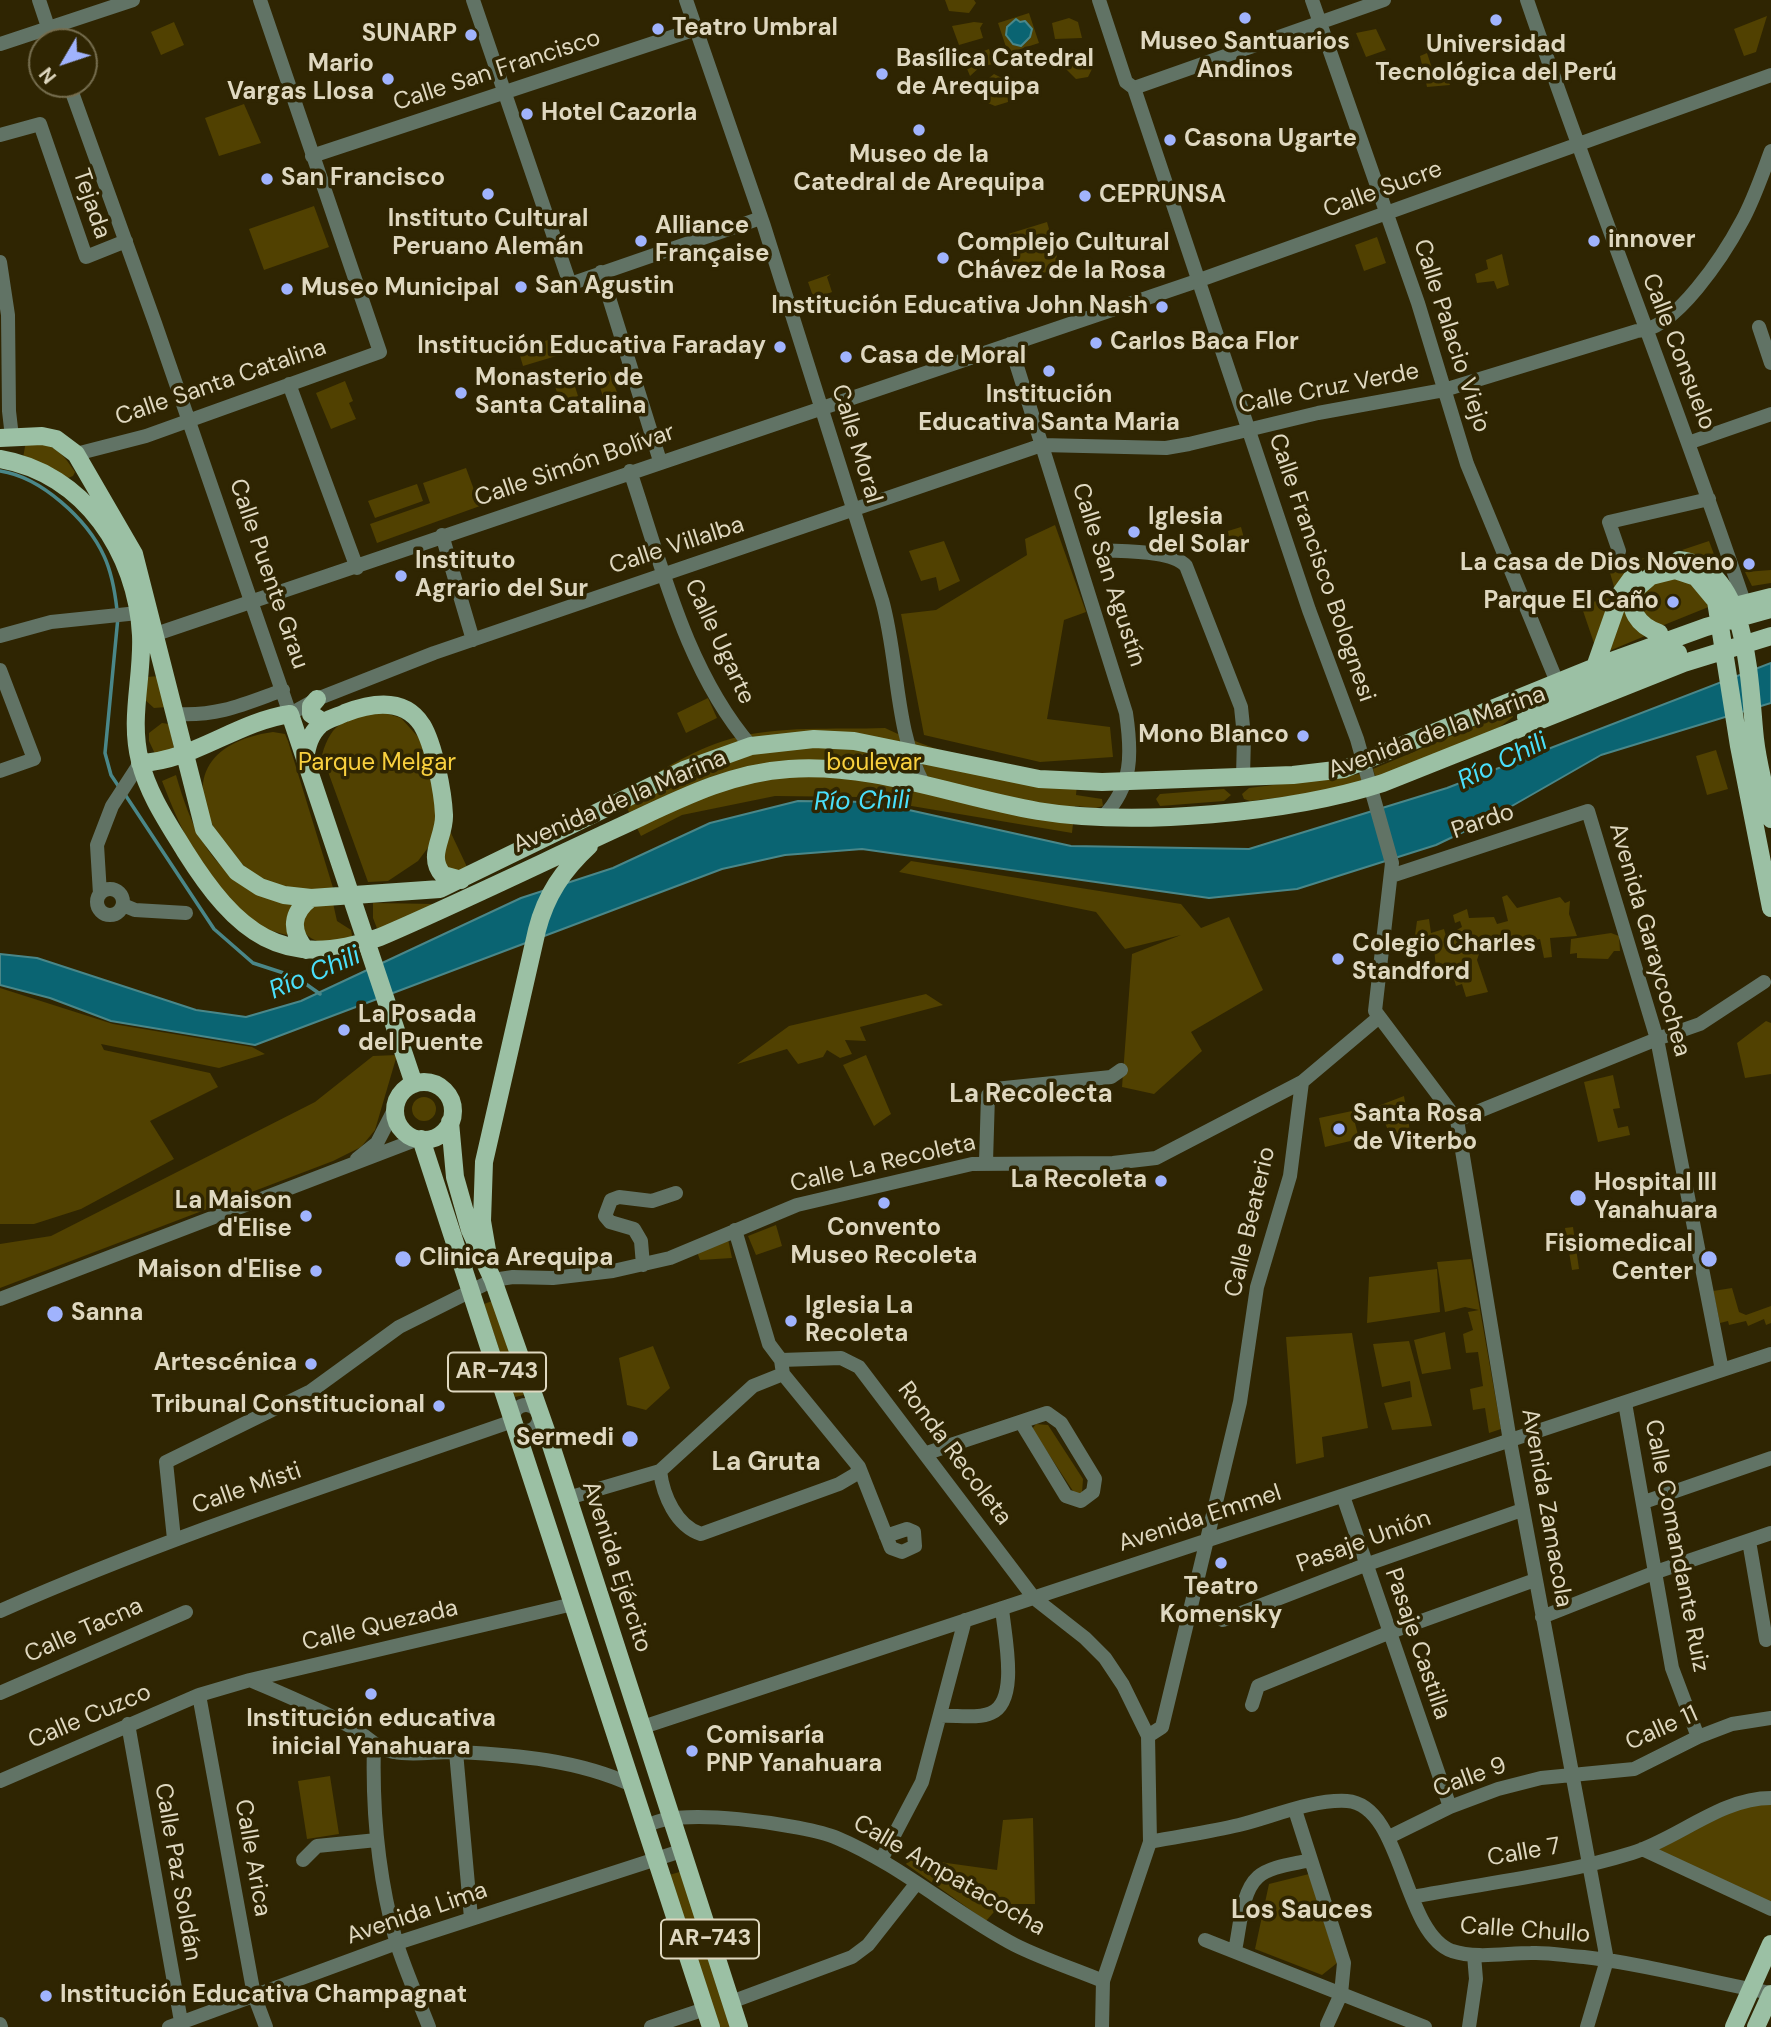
<!DOCTYPE html>
<meta charset="utf-8">
<style>
body{margin:0}
#map{position:relative;width:1771px;height:2027px;overflow:hidden;background:#2f2502;font-family:"DM Sans",sans-serif}
canvas{display:block}
.north{position:absolute;left:28px;top:28px;width:70px;height:70px;box-sizing:border-box;background:#2f2502;border:2px solid #756d4e;border-radius:50%;rotate:231deg;font-size:19px;font-weight:700;line-height:28px;text-align:center;color:#dfd8c0}
.north::after{content:'';display:block;margin:auto;width:24px;height:32px;background:#a0b3fd;clip-path:polygon(50% 0,100% 100%,50% 72%,0 100%)}
</style>
<div id="map">
<canvas width="1771" height="2027"></canvas>
<div class="north">N</div>
</div>
<script>
const ctx = document.querySelector('canvas').getContext('2d');
ctx.lineJoin = 'round';
function fill(path, color) {
  ctx.fillStyle = color;
  ctx.fill(path, 'evenodd');
}
function strokePath(path, color, width, dash) {
  ctx.strokeStyle = color;
  ctx.lineWidth = width;
  ctx.lineCap = dash ? 'butt' : 'round';
  ctx.setLineDash(dash || []);
  ctx.stroke(path);
}
function drawText(font, color, halo, rows, align = 'center') {
  ctx.font = font + ' "DM Sans",sans-serif';
  ctx.lineWidth = 7;
  ctx.setLineDash([]);
  ctx.textBaseline = 'middle';
  ctx.strokeStyle = halo;
  ctx.fillStyle = color;
  for (const [text, x, y, turn = 0] of rows) {
    ctx.save();
    ctx.translate(x, y);
    ctx.rotate((+turn || 0) * Math.PI / 180);
    ctx.textAlign = isNaN(turn) ? turn : align;
    if (halo) ctx.strokeText(text, 0, 0);
    ctx.fillText(text, 0, 0);
    ctx.restore();
  }
}
fill(new Path2D(`
 M945,0H974L976,3L969,13L949,11Z
 M1029,13L1039,43L1008,53L998,23Z
 M1767,16L1756,52L1744,56L1734,29Z
 M1069,18L1078,22L1082,38L1055,39L1052,23Z
 M174,22L184,45L161,55L151,32Z
 M974,22L983,23L980,28L983,38L959,45L952,26Z
 M1376,29L1386,50L1366,57L1356,33Z
 M989,49L993,64L980,67L970,76L963,59Z
 M1087,51L1093,67L1088,77L1076,79L1062,65L1066,54Z
 M1427,53L1432,68L1443,66L1450,85L1427,87L1420,56Z
 M994,74L1006,80L1008,102L995,106L983,101L978,87Z
 M244,104L261,143L219,156L205,118Z
 M314,206L329,247L264,270L249,229Z
 M1047,222L1060,268L1019,280L1005,235Z
 M1377,237L1386,263L1364,271L1355,245Z
 M1502,254L1509,285L1497,289L1494,281L1477,283L1475,274L1488,269L1486,260Z
 M831,274L827,277L832,292L814,299L808,282Z
 M558,337L563,354L523,366L518,349Z
 M609,371L621,403L607,408L596,376Z
 M572,377L578,396L560,402L554,383Z
 M345,381L353,401L349,403L356,419L331,429L316,393Z
 M26,441C54,445 59,448 75,472L73,476L68,478L23,458Z
 M466,468L480,506L377,543L370,524L430,503L423,483Z
 M417,484L423,501L375,518L368,501Z
 M1055,525L1086,612L1064,620L1047,719L1110,727L1113,757L1040,762L924,735L901,614L936,610L1027,555L1025,539Z
 M1241,527L1244,538L1251,544L1212,550L1210,544L1229,538L1228,531Z
 M944,541L960,581L939,591L936,577L921,581L909,551Z
 M1709,541L1718,565L1682,550Z
 M1645,558L1632,566L1615,590L1608,566Z
 M1771,570V583L1752,586L1745,572Z
 M1685,578L1711,606L1659,627L1650,626L1637,599L1655,579Z
 M1612,597L1596,649L1581,605Z
 M1623,600L1645,636L1609,651Z
 M159,676L167,707L154,708L144,699L147,677Z
 M708,698L717,718L686,733L677,713Z
 M379,711L401,718L420,739L438,808L433,841L418,861L388,881L368,882L322,755C332,720 346,720 379,711Z
 M1511,711L1513,717L1481,741L1376,779L1373,769Z
 M162,723L169,724L175,754L156,756L149,741V733Z
 M885,728C945,756 1012,774 1078,774L1076,795L1102,799L1103,806L1096,808L1075,806L1072,833L858,797L775,796L682,815L641,836L620,794C655,775 691,750 730,739C778,725 835,730 885,728Z
 M273,732L285,734L288,741L334,891C308,891 284,891 260,878C245,869 232,854 222,840C182,783 207,741 273,732Z
 M1716,750L1728,789L1707,795L1696,756Z
 M1360,774L1363,783L1316,793L1250,801L1244,799L1242,794L1249,788Z
 M176,775C196,845 220,884 293,905L287,935C277,932 265,930 256,925C211,898 180,828 162,781Z
 M1224,789L1231,795L1224,801L1160,806L1156,799L1160,794Z
 M450,831L468,869L449,874L442,854Z
 M911,861L1181,904L1201,928L1229,917L1263,990L1191,1032L1202,1051L1154,1094L1122,1087L1132,954L1181,935L1125,949L1096,912L899,872Z
 M1507,895L1517,908L1560,897L1565,903L1570,901L1569,914L1577,936L1550,938L1552,957L1544,958L1540,939L1480,951L1477,960L1488,992L1466,997L1462,984L1456,986L1450,965L1436,969L1434,947L1418,950L1416,956H1413L1412,945H1408L1409,935H1415L1417,921L1429,919L1431,933L1444,929L1446,936L1462,927L1460,921L1455,923L1453,915L1467,909L1469,918L1494,917L1497,924L1508,921L1502,897Z
 M311,903H333L337,921L351,930L353,941C331,946 315,946 300,928Z
 M373,903L436,904L378,931L373,918Z
 M1611,933L1619,936L1620,951H1614L1608,959L1577,958V953L1570,954L1571,939Z
 M0,988L113,1024L252,1047L265,1054L219,1068L101,1044L104,1050L210,1073L218,1087L150,1121L174,1159L81,1209L34,1224H0Z
 M926,994L943,1005L860,1027L866,1041L845,1040L852,1054L840,1058L827,1050L823,1057L798,1064L787,1049L737,1064L789,1026Z
 M1766,1021L1771,1023V1074L1745,1078L1737,1043Z
 M397,1055L375,1130L361,1147L333,1161L0,1288V1244L51,1236L315,1102L373,1056Z
 M866,1055L891,1114L874,1126L843,1065Z
 M1613,1075L1620,1108L1613,1109L1618,1128L1628,1126L1630,1135L1598,1142L1584,1082Z
 M1404,1096L1410,1131L1390,1135L1378,1106Z
 M412 1109a12 12 0 1 1 24 0a12 12 0 1 1-24 0Z
 M1352,1111L1359,1139L1325,1147L1319,1118Z
 M776,1225L782,1246L756,1255L748,1236Z
 M1573,1227L1579,1269L1572,1270L1565,1228Z
 M728,1239L732,1258L700,1260L697,1252Z
 M1471,1259L1501,1429L1489,1433L1485,1408L1473,1410L1470,1389L1483,1386L1478,1352L1466,1353L1463,1334L1473,1330L1468,1312L1479,1310L1465,1307L1445,1312L1437,1262Z
 M1437,1269L1440,1312L1367,1323L1369,1277Z
 M1732,1288L1739,1312L1746,1315L1771,1306V1323L1766,1325L1764,1319L1748,1326L1746,1321L1729,1325L1728,1321L1720,1323L1713,1291Z
 M492,1301L524,1395L515,1397L484,1304Z
 M1445,1332L1451,1369L1422,1374L1414,1340Z
 M1352,1333L1368,1428L1322,1437L1324,1457L1296,1464L1286,1337Z
 M1409,1341L1432,1426L1392,1430L1384,1403L1412,1397L1410,1381L1382,1387L1373,1344Z
 M653,1346L670,1388L646,1410L627,1405L619,1358Z
 M1036,1424L1048,1425L1083,1479L1082,1493L1075,1494L1032,1429Z
 M330,1776L339,1834L307,1839L298,1781Z
 M1746,1805H1771V1903L1653,1849Z
 M1033,1818L1035,1904H1001L986,1921L906,1864L911,1858L997,1870L1003,1820Z
 M683,1871L734,2027H718L669,1875Z
 M1309,1874L1337,1963L1322,1975L1255,1949L1269,1884Z`), '#514101');
const water = new Path2D(`
 M1016,19L1020,22L1025,21L1032,29L1030,37L1021,46L1013,44L1006,35L1007,27Z
 M1771,663V703L1601,755L1484,822L1436,845L1297,889L1209,898L862,849L785,855L722,869L255,1045L111,1021L50,998L0,985V954L37,958L196,1010L246,1017L301,1001L521,898L613,868L710,823L798,801L873,802L1071,846L1249,849L1447,788Z`);
fill(water, '#0a6472');
strokePath(water, '#4a8789', 2);
strokePath(new Path2D(`
 M0,471C41,477 87,519 104,556C112,573 115,592 117,610
 M118,617L105,753L111,775L119,787
 M124,793L214,929L253,963L296,977L320,994`), '#4a8789', 3.5);
strokePath(new Path2D(`
 M39,0L53,42
 M473,0L570,284L761,218
 M686,0L764,226L882,600C899,660 894,729 924,785
 M1099,0L1126,82L1134,88
 M1312,0L1418,303L1467,464L1557,682
 M1527,0C1596,202 1676,400 1744,602
 M0,44L133,0
 M69,84L155,323L290,714L317,699L434,653L1042,445L1166,448L1189,444L1318,413L1444,390L1637,331C1675,331 1725,253 1742,221C1754,199 1762,175 1771,151
 M1134,88L1309,610L1357,739L1392,863L1375,1011L1457,1120L1510,1441L1607,1960L1587,2027
 M1134,88L1384,0
 M0,135L40,124L86,257L126,241
 M312,156L696,29
 M0,262L8,315L9,411L12,437
 M601,272L660,461
 M1759,327L1771,363
 M1010,344L1126,713C1132,754 1133,785 1103,817
 M289,384L357,568
 M1688,443L1771,414
 M76,454L146,436L380,352L260,0
 M630,471C661,563 686,671 751,746
 M442,535L473,640
 M1097,550C1119,552 1171,549 1186,566L1241,707L1244,736L1243,777
 M1619,551L1609,522L1709,499
 M156,634L1197,281L1771,75
 M0,636L51,622L138,613
 M0,670L34,759L0,771
 M177,714C220,716 244,704 283,690
 M1391,876L1588,811L1657,1039L1722,1370
 M97 902a13 13 0 1 1 26 0a13 13 0 1 1-26 0Z
 M100,894L97,845L112,806L140,763
 M123,905L135,910L186,913
 M1457,1120L1657,1039L1700,1024L1764,982
 M357,1159L377,1143L395,1108
 M986,1162L988,1095L995,1089L1111,1077L1121,1070
 M735,1230L769,1344L781,1360L783,1374L859,1467L891,1548L902,1552L915,1546L914,1532L907,1529L886,1536
 M643,1265L641,1241L634,1229L610,1222L605,1216L611,1200L619,1197L652,1201L676,1193
 M0,1299L418,1139
 M781,1360L841,1358L859,1367L1034,1598L1085,1638L1105,1658L1123,1685L1148,1736L1150,1842L1103,1981L1102,2027
 M1625,1403L1672,1668L1698,1737
 M513 1418a13 13 0 1 1 26 0a13 13 0 1 1-26 0Z
 M927,1453L1047,1413L1061,1423L1095,1479L1093,1492L1081,1501L1066,1496L1021,1422
 M660,1471C663,1495 676,1526 701,1534L839,1484L856,1474L859,1467
 M1343,1496L1450,1807
 M568,1498L660,1471L753,1386L783,1374
 M1644,1502L1771,1458
 M174,1539L166,1462L311,1391L399,1327L493,1280L513,1277L553,1278L613,1271L670,1258L797,1205L972,1164L1113,1163L1156,1158L1302,1082L1378,1018
 M1749,1541L1766,1640
 M0,1611C167,1537 341,1481 513,1421
 M1542,1617L1656,1572L1771,1533
 M1223,1620L1365,1565L1522,1510
 M250,1680C285,1695 320,1709 353,1728C367,1736 377,1749 394,1752C414,1756 437,1751 458,1752C517,1755 578,1760 632,1785
 M0,1693L186,1612
 M199,1695L254,1995L266,2027
 M1252,1705L1258,1686L1388,1633L1535,1580
 M941,1716C955,1715 979,1719 991,1713C1020,1701 1004,1634 1002,1608
 M128,1724L182,2027
 M643,1727L1771,1354
 M1148,1736L1162,1727L1240,1402L1257,1287L1290,1176L1302,1082
 M374,1744C372,1810 378,1876 396,1941C405,1970 418,1999 429,2027
 M456,1752L471,1918
 M0,1781L199,1695L250,1680L573,1604
 M1295,1810L1344,1963L1341,1994L1327,2025
 M646,1828C668,1804 808,1825 837,1838C901,1865 954,1913 1015,1945C1043,1959 1074,1969 1103,1981
 M1389,1837L1450,1807L1498,1789L1541,1778L1634,1769L1698,1737L1732,1724L1771,1718
 M1150,1842C1180,1836 1210,1832 1239,1825C1272,1817 1312,1799 1347,1801C1403,1805 1402,1933 1452,1951C1477,1959 1506,1953 1531,1953C1549,1952 1567,1956 1584,1957C1647,1964 1709,1982 1771,1993
 M1642,1849L1771,1909
 M303,1860L317,1846L377,1840
 M881,1860L922,1782L965,1620
 M1412,1897C1485,1883 1561,1875 1632,1853C1679,1838 1721,1798 1771,1798
 M1205,1940L1425,2027
 M1235,1950C1240,1929 1241,1892 1258,1877C1270,1866 1295,1864 1310,1860
 M731,2002L852,1957L868,1945L916,1884
 M0,2024L1,2027
 M169,2027L397,1943L681,1851
 M651,2027L705,2009
 M1469,2027L1476,1979L1474,1955`), '#617365', 14);
strokePath(new Path2D(`
 M0,438L42,436L56,439L76,454L134,554L204,829L237,872L260,887L284,895L311,898L440,889L684,770L751,746L814,739L854,741L1039,779L1102,782L1293,775L1344,769L1595,667L1706,627L1771,609
 M0,459C84,473 137,553 141,635C143,678 129,718 140,761C148,794 168,823 185,851C236,932 282,972 380,937C459,903 537,865 615,829C672,803 726,773 789,769C874,763 956,797 1038,811C1135,827 1290,813 1383,783L1684,663L1771,636
 M1679,560C1750,567 1749,686 1755,739C1758,766 1766,793 1771,819
 M1723,609L1771,597
 M1659,633C1639,626 1625,609 1637,588L1651,576L1675,570L1696,577L1716,601L1739,746L1771,908
 M1595,667L1621,593L1634,575
 M317,699L311,706V714L323,722
 M1526,717L1568,694L1678,653
 M305,759C307,746 310,734 320,725C326,719 337,717 345,713C371,703 404,697 422,725C434,745 443,792 444,815C445,837 426,856 443,875L461,880
 M140,763C193,761 236,722 290,714L414,1084
 M306,950C290,931 291,913 311,898
 M395 1111a29 29 0 1 1 58 0a29 29 0 1 1-58 0Z
 M450,1122L455,1177L470,1230L493,1280L549,1439L739,2027
 M421,1139L711,2027
 M488,1256L482,1221L484,1162L537,930C546,895 563,870 589,846
 M1734,2027L1771,1944
 M1756,2027L1771,1994`), '#9bc0a4', 18);
for (const [x, y, r, color] of [
 [1245,18,7,"#a0b3fd"],
 [1496,20,7,"#a0b3fd"],
 [658,29,7,"#a0b3fd"],
 [471,35,7,"#a0b3fd"],
 [882,74,7,"#a0b3fd"],
 [388,79,7,"#a0b3fd"],
 [527,114,7,"#a0b3fd"],
 [919,130,7,"#a0b3fd"],
 [1170,140,7,"#a0b3fd"],
 [267,179,7,"#a0b3fd"],
 [488,194,7,"#a0b3fd"],
 [1085,196,7,"#a0b3fd"],
 [641,241,7,"#a0b3fd"],
 [1594,241,7,"#a0b3fd"],
 [943,258,7,"#a0b3fd"],
 [521,287,7,"#a0b3fd"],
 [287,289,7,"#a0b3fd"],
 [1162,307,7,"#a0b3fd"],
 [1096,343,7,"#a0b3fd"],
 [780,347,7,"#a0b3fd"],
 [846,357,7,"#a0b3fd"],
 [1049,371,7,"#a0b3fd"],
 [461,393,7,"#a0b3fd"],
 [1134,532,7,"#a0b3fd"],
 [1749,564,7,"#a0b3fd"],
 [401,576,7,"#a0b3fd"],
 [1673,602,7,"#a0b3fd"],
 [1303,736,7,"#a0b3fd"],
 [1338,959,7,"#a0b3fd"],
 [344,1030,7,"#a0b3fd"],
 [1339,1129,7,"#a0b3fd"],
 [1161,1181,7,"#a0b3fd"],
 [1578,1198,9,"#a0b3fd"],
 [884,1203,7,"#a0b3fd"],
 [306,1216,7,"#a0b3fd"],
 [403,1259,9,"#a0b3fd"],
 [1709,1259,9,"#a0b3fd"],
 [316,1271,7,"#a0b3fd"],
 [55,1314,9,"#a0b3fd"],
 [791,1321,7,"#a0b3fd"],
 [311,1364,7,"#a0b3fd"],
 [439,1406,7,"#a0b3fd"],
 [630,1439,9,"#a0b3fd"],
 [1221,1563,7,"#a0b3fd"],
 [371,1694,7,"#a0b3fd"],
 [692,1751,7,"#a0b3fd"],
 [46,1996,7,"#a0b3fd"]
]) {
  const dot = new Path2D();
  dot.arc(x, y, r, 0, 2 * Math.PI);
  ctx.fillStyle = color;
  ctx.fill(dot);
  strokePath(dot, '#2f2502', 2.5);
}
for (const [x, y, w] of [
 [497,1372,98],
 [710,1939,98]
]) {
  const box = new Path2D();
  box.roundRect(x - w / 2, y - 19.5, w, 39, 5);
  ctx.fillStyle = '#2f2502';
  ctx.fill(box);
  strokePath(box, '#dfd8c0', 2);
}
drawText('bold 23px', '#dfd8c0', null, [
 ["AR-743",497,1372],
 ["AR-743",710,1939]
]);
drawText('bold 24px', '#dfd8c0', '#2f2502', [
 ["Teatro Umbral",672,29],
 ["SUNARP",457,35,"right"],
 ["Museo Santuarios",1245,43,"center"],
 ["Andinos",1245,71,"center"],
 ["Universidad",1496,46,"center"],
 ["Tecnológica del Perú",1496,74,"center"],
 ["Basílica Catedral",896,60],
 ["de Arequipa",896,88],
 ["Mario",374,65,"right"],
 ["Vargas Llosa",374,93,"right"],
 ["Hotel Cazorla",541,114],
 ["Casona Ugarte",1184,140],
 ["Museo de la",919,156,"center"],
 ["Catedral de Arequipa",919,184,"center"],
 ["San Francisco",281,179],
 ["CEPRUNSA",1099,196],
 ["Instituto Cultural",488,220,"center"],
 ["Peruano Alemán",488,248,"center"],
 ["Alliance",655,227],
 ["Française",655,255],
 ["innover",1608,241],
 ["Complejo Cultural",957,244],
 ["Chávez de la Rosa",957,272],
 ["San Agustin",535,287],
 ["Museo Municipal",301,289],
 ["Institución Educativa John Nash",1148,307,"right"],
 ["Carlos Baca Flor",1110,343],
 ["Institución Educativa Faraday",766,347,"right"],
 ["Casa de Moral",860,357],
 ["Monasterio de",475,379],
 ["Santa Catalina",475,407],
 ["Institución",1049,396,"center"],
 ["Educativa Santa Maria",1049,424,"center"],
 ["Iglesia",1148,518],
 ["del Solar",1148,546],
 ["Instituto",415,562],
 ["Agrario del Sur",415,590],
 ["La casa de Dios Noveno",1735,564,"right"],
 ["Parque El Caño",1659,602,"right"],
 ["Mono Blanco",1289,736,"right"],
 ["Colegio Charles",1352,945],
 ["Standford",1352,973],
 ["La Posada",358,1016],
 ["del Puente",358,1044],
 ["Santa Rosa",1353,1115],
 ["de Viterbo",1353,1143],
 ["La Recoleta",1147,1181,"right"],
 ["Hospital III",1594,1184],
 ["Yanahuara",1594,1212],
 ["La Maison",292,1202,"right"],
 ["d'Elise",292,1230,"right"],
 ["Convento",884,1229,"center"],
 ["Museo Recoleta",884,1257,"center"],
 ["Fisiomedical",1693,1245,"right"],
 ["Center",1693,1273,"right"],
 ["Clinica Arequipa",419,1259],
 ["Maison d'Elise",302,1271,"right"],
 ["Iglesia La",805,1307],
 ["Recoleta",805,1335],
 ["Sanna",71,1314],
 ["Artescénica",297,1364,"right"],
 ["Tribunal Constitucional",425,1406,"right"],
 ["Sermedi",614,1439,"right"],
 ["Teatro",1221,1588,"center"],
 ["Komensky",1221,1616,"center"],
 ["Institución educativa",371,1720,"center"],
 ["inicial Yanahuara",371,1748,"center"],
 ["Comisaría",706,1737],
 ["PNP Yanahuara",706,1765],
 ["Institución Educativa Champagnat",60,1996]
], 'left');
drawText('24px', '#dfd8c0', '#2f2502', [
 ["Calle San Francisco",497,71,-18],
 ["Calle Sucre",1383,190,-20],
 ["Tejada",91,204,71],
 ["Calle Palacio Viejo",1451,336,72],
 ["Calle Consuelo",1678,352,69],
 ["Calle Santa Catalina",221,383,-19],
 ["Calle Cruz Verde",1329,389,-11],
 ["Calle Moral",856,444,73],
 ["Calle Simón Bolívar",575,466,-19],
 ["Calle Villalba",677,546,-18],
 ["Calle Francisco Bolognesi",1321,568,71],
 ["Calle Puente Grau",268,574,71],
 ["Calle San Agustín",1108,575,72],
 ["Calle Ugarte",719,642,65],
 ["Avenida de la Marina",1437,733,-20],
 ["Avenida de la Marina",620,802,-23],
 ["Pardo",1483,822,-19],
 ["Avenida Garaycochea",1649,940,74],
 ["Calle La Recoleta",883,1164,-13],
 ["Calle Beaterio",1251,1222,-77],
 ["Ronda Recoleta",954,1454,53],
 ["Calle Misti",247,1489,-19],
 ["Avenida Zamacola",1546,1508,80],
 ["Avenida Emmel",1200,1519,-18],
 ["Pasaje Unión",1364,1542,-20],
 ["Calle Comandante Ruiz",1676,1546,79],
 ["Avenida Ejército",616,1567,72],
 ["Calle Quezada",380,1626,-13],
 ["Calle Tacna",84,1631,-24],
 ["Pasaje Castilla",1417,1644,71],
 ["Calle Cuzco",90,1717,-23],
 ["Calle 11",1662,1729,-24],
 ["Calle 9",1470,1778,-20],
 ["Calle 7",1524,1853,-10],
 ["Calle Arica",252,1858,80],
 ["Calle Paz Soldán",177,1872,80],
 ["Calle Ampatacocha",949,1876,30],
 ["Avenida Lima",417,1914,-19],
 ["Calle Chullo",1525,1931,4]
]);
drawText('24px', '#f9d03e', '#2f2502', [
 ["Parque Melgar",377,764],
 ["boulevar",874,764]
]);
drawText('italic 26px', '#4adffa', '#2f2502', [
 ["Río Chili",1503,762,-26],
 ["Río Chili",862,802,-1],
 ["Río Chili",315,974,-23]
]);
drawText('bold 26px', '#dfd8c0', '#2f2502', [
 ["La Recolecta",1031,1095],
 ["La Gruta",766,1463],
 ["Los Sauces",1302,1911]
]);
</script>
